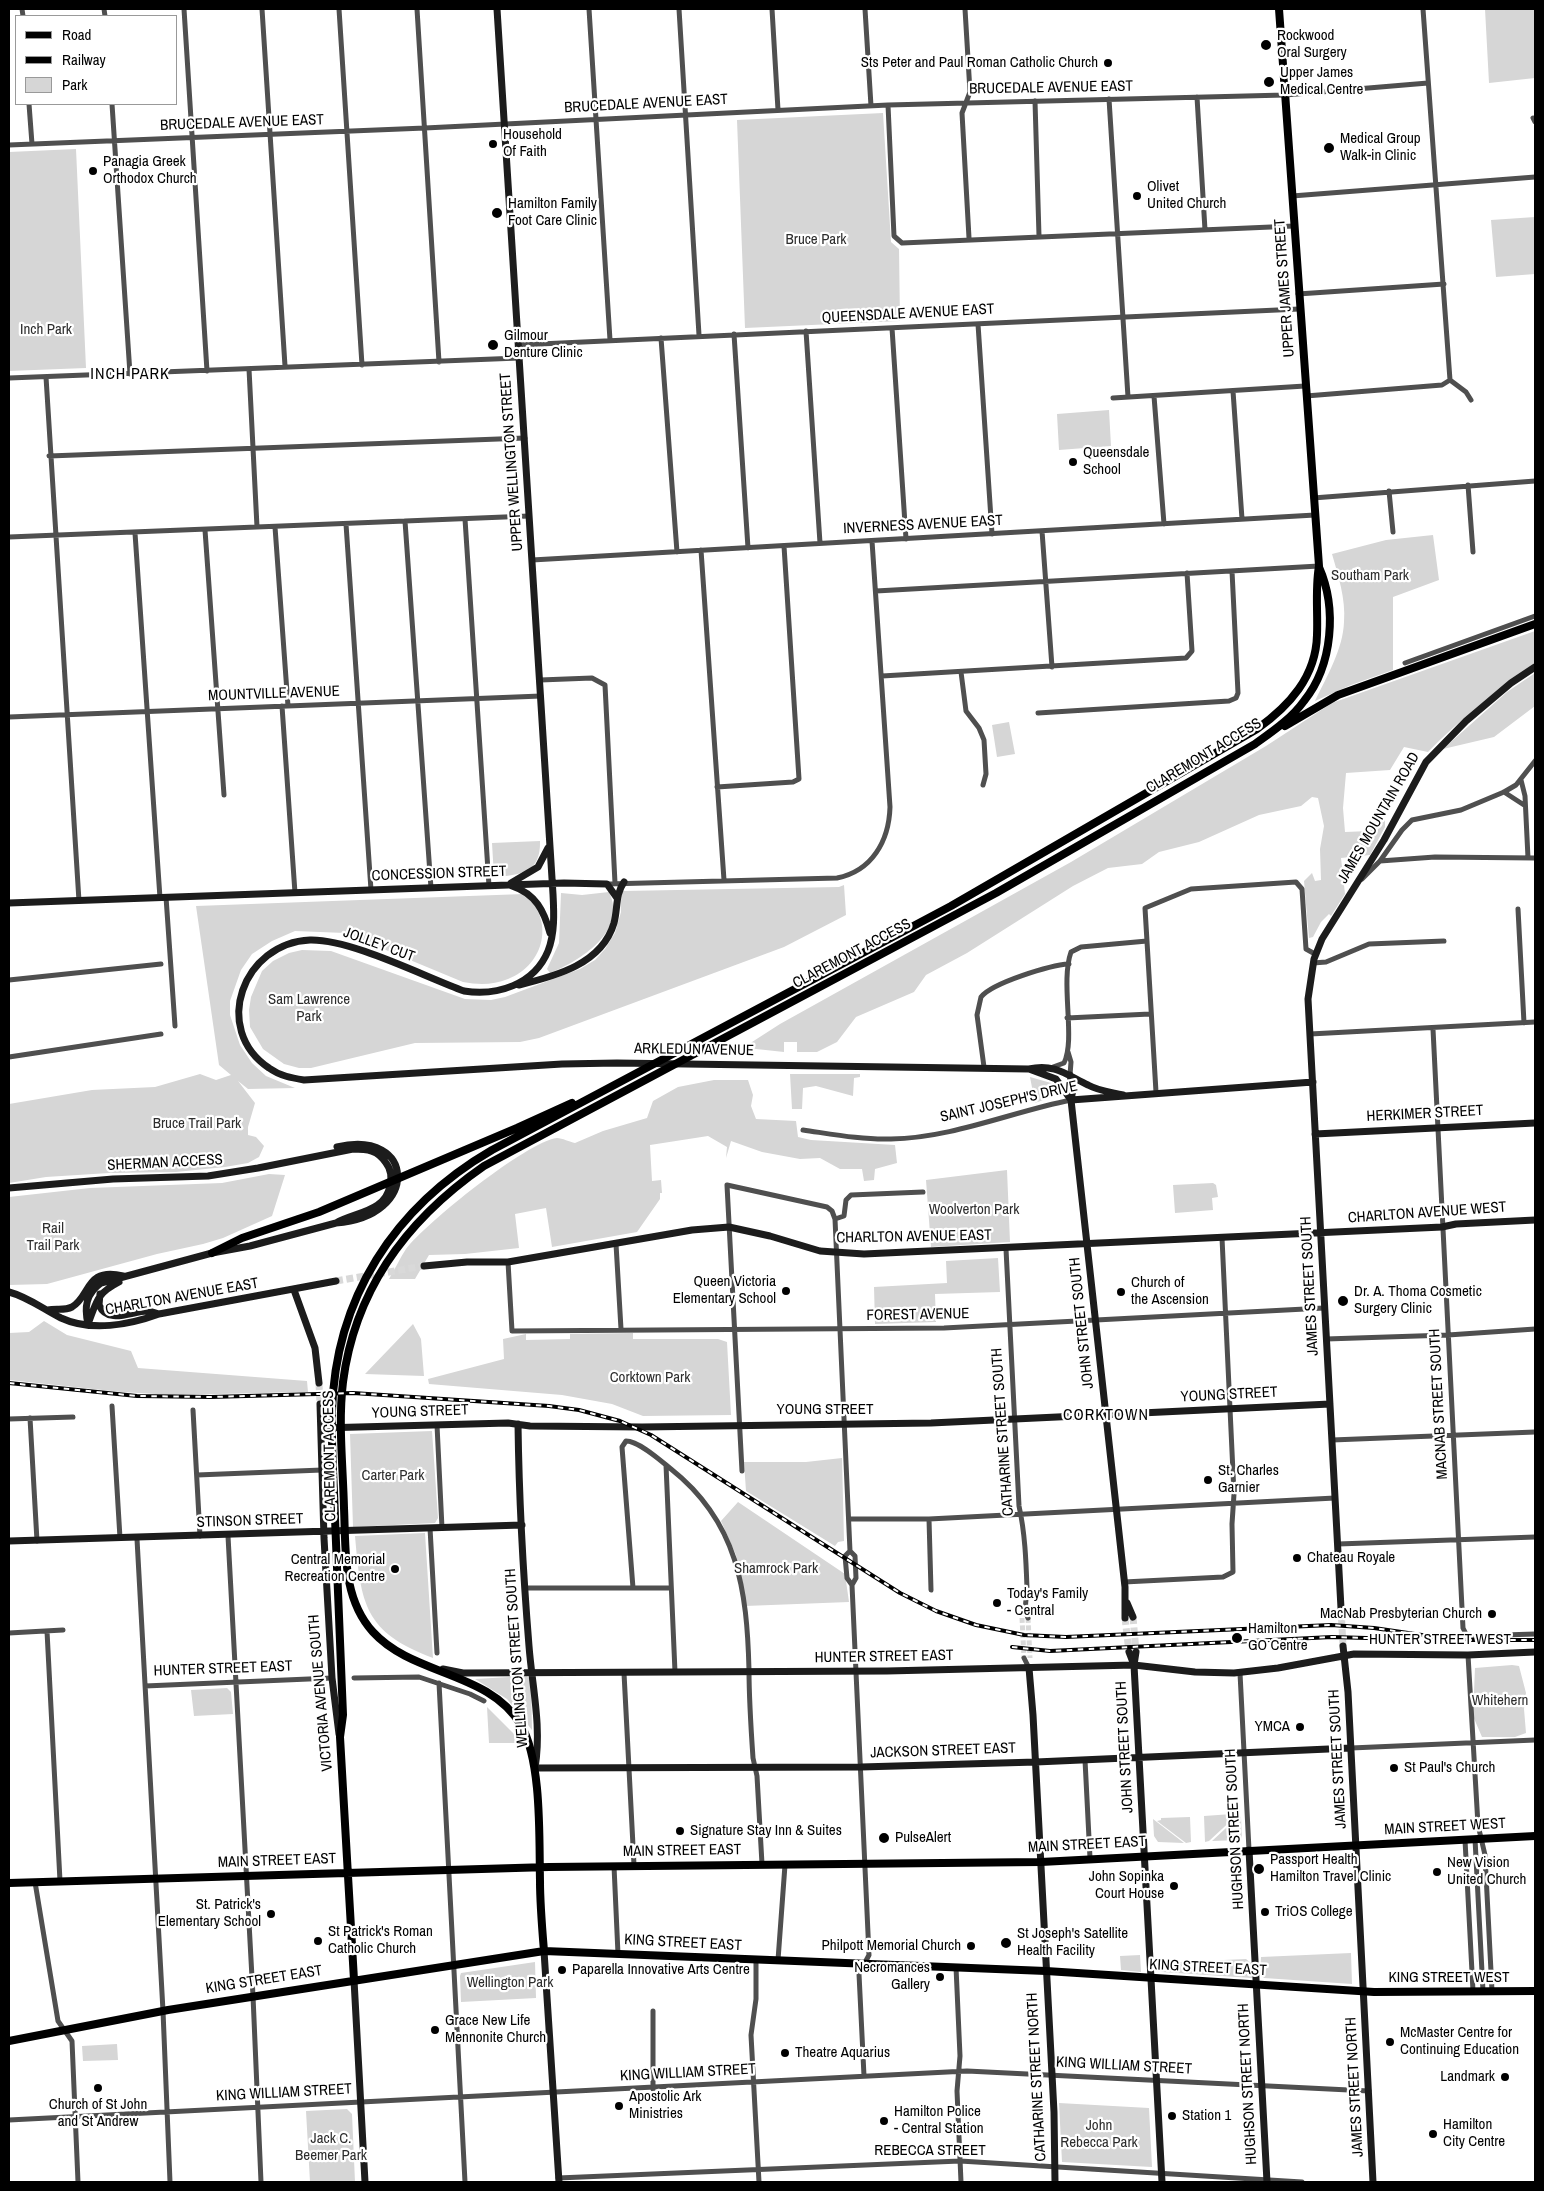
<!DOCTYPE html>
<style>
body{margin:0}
#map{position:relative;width:1544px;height:2191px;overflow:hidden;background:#fff;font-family:"Archivo Narrow",sans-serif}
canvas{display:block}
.frame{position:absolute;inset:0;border:10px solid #000;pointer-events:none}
.legend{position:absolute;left:15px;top:15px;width:162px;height:90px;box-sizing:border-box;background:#fff;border:1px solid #999;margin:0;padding:6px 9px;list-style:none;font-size:15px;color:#000}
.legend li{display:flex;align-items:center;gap:10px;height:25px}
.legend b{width:25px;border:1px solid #999}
</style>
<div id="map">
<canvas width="1544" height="2191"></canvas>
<div class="frame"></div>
<ul class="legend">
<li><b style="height:6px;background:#000"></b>Road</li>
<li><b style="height:6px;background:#000"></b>Railway</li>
<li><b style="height:14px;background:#d6d6d6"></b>Park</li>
</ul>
</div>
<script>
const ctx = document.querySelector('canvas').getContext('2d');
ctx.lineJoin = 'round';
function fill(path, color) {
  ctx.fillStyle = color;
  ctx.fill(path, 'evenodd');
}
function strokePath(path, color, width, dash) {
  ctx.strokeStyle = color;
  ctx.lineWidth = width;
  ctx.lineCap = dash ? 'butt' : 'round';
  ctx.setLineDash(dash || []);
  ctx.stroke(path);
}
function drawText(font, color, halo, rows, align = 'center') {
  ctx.font = font + ' "Archivo Narrow",sans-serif';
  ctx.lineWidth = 4.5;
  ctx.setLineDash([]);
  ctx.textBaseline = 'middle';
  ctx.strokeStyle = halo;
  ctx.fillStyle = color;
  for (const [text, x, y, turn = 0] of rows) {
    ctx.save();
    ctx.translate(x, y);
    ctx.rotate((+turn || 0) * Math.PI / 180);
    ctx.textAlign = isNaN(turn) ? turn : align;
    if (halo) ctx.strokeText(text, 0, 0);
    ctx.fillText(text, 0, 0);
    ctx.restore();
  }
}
fill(new Path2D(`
 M1485,9H1535V78L1489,83Z
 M883,113L891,242L899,249L900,321L745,328L737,120Z
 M76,149L86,368L9,371V152Z
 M1535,217V274L1496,277L1491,220Z
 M1109,410L1111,446L1059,450L1057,414Z
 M1433,535L1439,580L1393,597V670L1351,685L1315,701C1327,676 1343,649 1344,622C1346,599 1338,575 1332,554L1386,540Z
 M1535,631V663C1497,690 1460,719 1428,752L1404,747L1390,770L1346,773L1343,808L1345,832L1370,831L1377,814L1385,820V827L1370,855L1341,858L1345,894L1331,916L1329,914L1321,922L1313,937L1309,938L1304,881L1312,873L1315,881L1321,880L1320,849L1324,826L1318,798L1312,797L1301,806L1259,815L1199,842L1159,852L1142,864L1108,868L1073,886L967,953L926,975L914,992L856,1017L837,1042L817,1052H797V1042H784V1052L747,1048L752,1042L780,1024L1071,862L1266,746L1332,703Z
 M1535,673V706L1494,737L1443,749L1507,692Z
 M1009,722L1015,754L997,757L992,725Z
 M540,841C541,873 520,875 494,877L492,843Z
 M844,885L846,915L784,947L539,1038L520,1042L415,1043L311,1068H299L284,1064L263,1049L250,1027L249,1010L251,997L262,971L273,961L289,953L302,950L331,951L465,999L491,1000L505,997L580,969L595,960L605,949L615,933L621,912L620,895L623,891L839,887Z
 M609,892C628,931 580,961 550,973L547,969L559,943L561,893L582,895Z
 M524,894C555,919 545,965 508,979C493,985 479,985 463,982L345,933L295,931L272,941L252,954L241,970L230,1001V1015L240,1045L252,1063L266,1076L295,1088L248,1089L238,1081L255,1103L248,1127V1135L256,1137L264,1146L259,1157L248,1163L225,1167L176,1172L109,1173L46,1177L9,1183V1104L92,1090L155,1087L200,1074L216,1080L231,1075L219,1065L196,906Z
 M790,1074H860V1077L854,1078L853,1096L816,1086L803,1088L802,1109H792Z
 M1030,1077L1051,1083L1057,1089V1095L1035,1103Z
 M714,1080H748L753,1095L751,1106L756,1119L796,1121L798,1137L811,1140L895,1145L897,1163L875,1169L874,1180L864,1181L862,1169H840L820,1158L800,1159L762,1152L731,1141L726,1158L727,1147L708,1136L650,1145L652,1181L661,1180L662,1193H660V1199L637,1232L552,1247L546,1208L515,1214L519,1248L465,1254L429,1255L415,1279H389C395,1269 400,1258 406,1249C426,1223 526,1142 557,1138C562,1138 570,1142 575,1143L603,1131L647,1118L653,1101L678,1087Z
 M1007,1170L1010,1242L931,1247L926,1180Z
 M269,1174L285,1175L272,1216L223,1238L203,1244L157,1254L47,1284L9,1285V1197L90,1188L222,1183Z
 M1213,1183L1216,1185L1218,1197L1212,1198L1213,1210L1175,1213L1173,1185Z
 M998,1258L1000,1292L935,1294L936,1322L875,1324L874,1287L947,1283L946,1261Z
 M44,1321L67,1335L131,1351L138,1368L307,1381L308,1392L174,1395L121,1392L9,1380V1333L29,1332Z
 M413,1324L421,1339L424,1376L365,1374Z
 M633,1333V1339H718L727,1342L731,1415L643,1416L612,1404L562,1395L429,1384L428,1379L504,1359L503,1339L526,1334V1340L570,1339V1334Z
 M432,1431L438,1518L435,1523L353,1527L350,1434Z
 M842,1458L844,1541L838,1542L835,1546L746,1491L744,1462H806Z
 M738,1502L845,1574L849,1602L745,1606L736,1555L721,1521Z
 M425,1533L432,1643L433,1658C364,1632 361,1604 355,1536Z
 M1512,1665L1519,1666L1526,1693L1524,1709L1526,1733L1515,1737H1482L1473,1716L1475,1668Z
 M527,1676L531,1680L532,1730L507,1699L475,1679Z
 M227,1688L231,1692L233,1714L194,1716L191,1690Z
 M487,1707L519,1739L521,1743H489Z
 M1232,1814L1233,1817L1236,1816L1209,1841L1205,1842L1204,1816Z
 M1239,1816L1241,1817L1242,1840L1212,1841Z
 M1190,1817L1191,1842L1186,1843L1157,1821L1161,1820V1818Z
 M1153,1819L1184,1843L1158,1842L1154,1836Z
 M1351,1953L1352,1984L1264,1978L1260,1974L1261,1957Z
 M1140,1955L1141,1972L1121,1970L1120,1956Z
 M1246,1959L1251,1963L1252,1978L1162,1972L1157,1967V1963Z
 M535,1962L536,1998L461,2002L460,1976L461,1973Z
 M117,2044L118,2060L83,2061L82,2046Z
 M1059,2103L1149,2108L1152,2167L1062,2162Z
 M347,2109L352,2114L355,2182H310L306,2111Z`), '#d6d6d6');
strokePath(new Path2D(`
 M1022,1618L1024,1658
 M1028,1618L1030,1658`), '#d9d9d9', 5, [5, 2.5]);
strokePath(new Path2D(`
 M336,1281L424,1266
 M319,1383L320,1404
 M1341,1608L1343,1646
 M1133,1617L1136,1652
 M1125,1618L1129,1652`), '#d9d9d9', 7, [7, 3.5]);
strokePath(new Path2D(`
 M22,9L23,16
 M104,9L105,16
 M184,9L207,371
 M262,9L285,366
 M339,9L362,365
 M417,9L439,362
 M589,9L610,340
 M679,9L699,335
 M772,9L778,110
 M865,9L871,106
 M965,9L970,92L962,113L969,238
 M1423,9L1450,380
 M1197,97L1205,230
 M1109,99L1128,397
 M1035,101L1039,236
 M29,104L32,144
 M112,104L130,374
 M888,105L894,236L902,243L1294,226
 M1533,118L1535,122
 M9,145L425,128L888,105L1285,95L1428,83
 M1292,196L1535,177
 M1298,294L1444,284
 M978,324L992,534
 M892,328L906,539
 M806,331L820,543
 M734,334L748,548
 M661,338L677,552
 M518,345L1299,309
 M249,369L257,527
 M46,377L79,901
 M9,378L519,358
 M1450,380L1466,392L1471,400
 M1233,391L1242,519
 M1154,396L1164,524
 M1306,396L1442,385L1450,380
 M1113,398L1305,386
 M49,456L525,438
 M1468,485L1473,552
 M1389,491L1393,532
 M1313,498L1535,481
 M465,519L489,886
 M405,521L431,888
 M346,524L371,890
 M275,527L288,706
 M205,530L224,795
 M1042,531L1052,667
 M135,533L160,898
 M9,537L529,516
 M701,550L724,880
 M532,560L1315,515
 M876,591L1319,566
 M1405,663L1535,616
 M961,672L966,711L979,728L984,740L986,774L983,785
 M882,676L1186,658L1192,651L1187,573
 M540,680L592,678L605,685L615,883
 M282,706L295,893
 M1038,713L1229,701L1236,698L1238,693L1232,571
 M9,717L541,696
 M1521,780L1525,796L1528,858
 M717,787L793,782L799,779L784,546
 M1504,792L1524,805
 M1380,861L1435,857L1535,858
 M1362,879L1380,861L1402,830L1412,820L1461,810L1504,792L1516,785L1535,761
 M607,884L837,878C872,871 889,841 890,807L872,541
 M166,897L175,1026
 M1518,909L1524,1023
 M1313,963L1326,962L1369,944L1444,941
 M9,980L161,964
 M1067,1018L1150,1014
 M1433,1029L1463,1628L1466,1634L1472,1636L1535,1634
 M1310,1034L1535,1022
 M1068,1052L1071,1062L1070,1075
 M9,1057L161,1034
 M984,1067L977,1015L981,997C992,983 1050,965 1069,964
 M1053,1067L1064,1063C1076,1039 1060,983 1071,952L1081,947L1147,941
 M1156,1092L1145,908L1191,889L1296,882L1302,889L1306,949L1315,954
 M803,1130C831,1134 862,1140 891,1139C952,1138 1011,1112 1071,1100
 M835,1219L844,1216L846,1200L851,1195L923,1192
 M616,1244L621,1329
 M1006,1249L1019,1506C1025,1533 1026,1560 1027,1588C1027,1599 1023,1607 1028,1618
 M508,1262L512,1331L944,1328L1324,1308
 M1326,1339L1448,1335L1535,1329
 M112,1406L120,1538
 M193,1410L200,1536
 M30,1418L37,1541
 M9,1419L73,1417
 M437,1425L442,1528
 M1332,1440L1535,1432
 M666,1465L675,1672
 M742,1471L727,1185L827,1207L832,1211L835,1219L850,1551L855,1556L856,1578L852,1585
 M197,1475L322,1470
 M850,1519H929L1335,1498
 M929,1519L931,1590
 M430,1528L437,1653
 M228,1536L253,1996L261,2182
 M137,1539L163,2011L170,2182
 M1338,1544L1535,1537
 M850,1551L845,1556L847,1578L852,1585L869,1955L859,1974L864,2076
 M1124,1582L1223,1577L1233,1572L1232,1524L1234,1494L1222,1238
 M526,1588H671
 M633,1588L622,1447L626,1441C639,1441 661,1461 671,1469C738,1522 747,1590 749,1670C749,1700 751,1729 753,1758L757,1776L762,1864
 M47,1631L60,1881
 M9,1633L63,1630
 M1468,1655L1478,1825L1485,1855L1492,1991
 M1024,1658L1029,1668
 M624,1673L634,1865
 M1240,1673L1249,1850
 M354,1678L419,1677L470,1694L484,1701
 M439,1683L465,2182
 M145,1686L332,1678
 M1351,1748L1535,1740
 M1085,1760L1090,1858
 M1475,1839L1483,1991
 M1465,1840L1473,1991
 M614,1866L618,1954
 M35,1882L58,2021L72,2041L78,2182
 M756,1960V1999L751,2035L759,2182
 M778,1960L785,1865
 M956,1967L960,2056L957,2091L961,2182
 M653,2089V2011
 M9,2120L967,2071L1369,2091
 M558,2178L960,2161L1302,2182`), '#4f4f4f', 5);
strokePath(new Path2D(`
 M497,9L553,894C554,913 555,933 548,951C534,985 497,996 464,991C423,976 351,939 310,940C243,943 211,1029 269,1068C280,1076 292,1078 304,1080L562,1064L617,1063L1029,1069C1054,1063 1067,1075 1088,1085C1099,1091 1111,1092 1123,1095
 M511,883L538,867L548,848
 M512,886C536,894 544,911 550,933
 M9,903L564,883L607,884L617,898
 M519,985C556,976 602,964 614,923C618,908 615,895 624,882
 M1029,1069L1056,1079L1071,1100L1125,1587V1618
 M1070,1075L1073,1089L1071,1100
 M1071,1100L1313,1082
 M1315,1134L1535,1123
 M9,1188L113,1179L208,1176L258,1168L353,1149C367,1149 378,1150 386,1163C391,1169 392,1178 390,1185C386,1212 355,1212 336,1223
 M424,1266L467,1262H508L692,1230L729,1227L770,1236L820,1251L864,1254L1442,1227L1456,1224L1535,1220
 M294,1290L315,1348L319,1383
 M9,1292C28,1297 43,1309 61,1318C91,1332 129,1325 159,1314L336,1281
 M100,1294L99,1305C108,1325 132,1311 147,1311C151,1311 155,1313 159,1314
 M48,1310C56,1308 64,1311 72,1307C91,1296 85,1267 123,1276
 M88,1324C84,1307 86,1294 101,1283L212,1253L250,1246L336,1223C421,1217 415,1128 337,1147
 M88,1324C97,1301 96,1294 119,1282
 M320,1404L324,1538L332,1678L339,1734
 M518,1424C519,1498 523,1572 529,1646C532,1686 542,1727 535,1768L861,1767L1036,1762L1351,1748
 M321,1428L508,1423L530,1426L642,1427L931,1423L1330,1404
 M9,1541L522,1525
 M1127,1603L1133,1617
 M1341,1608L1308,999L1314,959L1322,939L1384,840L1426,762L1466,721L1511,683L1535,667
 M1343,1646L1348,1692L1373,2182
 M1129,1652L1134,1665
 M1136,1652L1134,1665L1162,2182
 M1029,1668L1033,1715L1054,2112L1055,2182
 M443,1669L463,1673L887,1671L1134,1665L1195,1672L1234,1673L1278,1668L1354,1654L1468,1655L1535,1652
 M1249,1850L1267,2182
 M544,1951L559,2182
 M354,1980L365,2182`), '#1c1c1c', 7);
strokePath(new Path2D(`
 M1285,726L1338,695L1535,624
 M212,1253L242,1238L319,1212L517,1128L572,1103
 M9,1883L549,1867L1041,1862L1535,1836
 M544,1951C542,1927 540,1904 540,1881C539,1837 542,1762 521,1725C489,1671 413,1676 373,1632C342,1598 346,1550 344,1508C343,1466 338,1423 343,1382C355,1288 409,1218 484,1166L996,893L1255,744C1273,731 1291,719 1304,701C1333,665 1337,608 1319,567
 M354,1980L340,1737L343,1715C340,1650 338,1584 335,1518C334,1483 331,1447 332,1412C335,1298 394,1207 492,1150L951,906L1257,729C1289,706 1316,677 1317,635C1318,612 1315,589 1319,566L1279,9
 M9,2041L168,2010L544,1951L1046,1971L1374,1992L1535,1991`), '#000', 8);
const rail = new Path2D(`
 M9,1383L137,1396L211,1397L353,1393L549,1406L579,1410L620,1421L651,1435L900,1593L936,1611L976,1625L1024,1635L1066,1637L1331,1625L1374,1628L1456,1640H1535
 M1012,1647L1050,1651L1332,1637L1401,1639`);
strokePath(rail, '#000', 4);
strokePath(rail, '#fff', 2, [5.5]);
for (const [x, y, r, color] of [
 [1266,45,6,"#000"],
 [1108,63,5,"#000"],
 [1269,82,6,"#000"],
 [493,144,5,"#000"],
 [1329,148,6,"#000"],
 [93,171,5,"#000"],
 [1137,196,5,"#000"],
 [497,213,6,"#000"],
 [493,345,6,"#000"],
 [1073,462,5,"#000"],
 [786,1291,5,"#000"],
 [1121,1292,5,"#000"],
 [1343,1301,6,"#000"],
 [1208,1480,5,"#000"],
 [1297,1558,5,"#000"],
 [395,1569,5,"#000"],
 [997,1603,5,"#000"],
 [1492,1614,5,"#000"],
 [1237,1638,6,"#000"],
 [1300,1727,5,"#000"],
 [1394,1768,5,"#000"],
 [680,1831,5,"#000"],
 [884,1838,6,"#000"],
 [1259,1869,6,"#000"],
 [1437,1872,5,"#000"],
 [1174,1886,5,"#000"],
 [1265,1912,5,"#000"],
 [271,1914,5,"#000"],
 [318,1941,5,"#000"],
 [1006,1943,6,"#000"],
 [971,1946,5,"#000"],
 [562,1970,5,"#000"],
 [940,1977,5,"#000"],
 [435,2030,5,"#000"],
 [1390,2042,5,"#000"],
 [785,2053,5,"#000"],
 [1505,2077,5,"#000"],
 [98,2088,5,"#000"],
 [619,2106,5,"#000"],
 [1172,2116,5,"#000"],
 [884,2121,5,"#000"],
 [1433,2134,5,"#000"]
]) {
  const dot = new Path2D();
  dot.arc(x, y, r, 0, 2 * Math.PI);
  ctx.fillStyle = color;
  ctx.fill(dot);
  strokePath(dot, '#fff', 2);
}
drawText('15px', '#000', '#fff', [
 ["Rockwood",1277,36],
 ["Oral Surgery",1277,53],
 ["Sts Peter and Paul Roman Catholic Church",1098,63,"right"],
 ["Upper James",1280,73],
 ["Medical Centre",1280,90],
 ["Household",503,135],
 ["Of Faith",503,152],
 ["Medical Group",1340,139],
 ["Walk-in Clinic",1340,156],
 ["Panagia Greek",103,162],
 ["Orthodox Church",103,179],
 ["Olivet",1147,187],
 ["United Church",1147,204],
 ["Hamilton Family",508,204],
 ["Foot Care Clinic",508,221],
 ["Gilmour",504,336],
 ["Denture Clinic",504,353],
 ["Queensdale",1083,453],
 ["School",1083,470],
 ["Queen Victoria",776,1282,"right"],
 ["Elementary School",776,1299,"right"],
 ["Church of",1131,1283],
 ["the Ascension",1131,1300],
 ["Dr. A. Thoma Cosmetic",1354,1292],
 ["Surgery Clinic",1354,1309],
 ["St. Charles",1218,1471],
 ["Garnier",1218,1488],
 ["Chateau Royale",1307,1558],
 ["Central Memorial",385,1560,"right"],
 ["Recreation Centre",385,1577,"right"],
 ["Today's Family",1007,1594],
 ["- Central",1007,1611],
 ["MacNab Presbyterian Church",1482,1614,"right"],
 ["Hamilton",1248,1629],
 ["GO Centre",1248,1646],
 ["YMCA",1290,1727,"right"],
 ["St Paul's Church",1404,1768],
 ["Signature Stay Inn & Suites",690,1831],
 ["PulseAlert",895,1838],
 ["Passport Health",1270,1860],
 ["Hamilton Travel Clinic",1270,1877],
 ["New Vision",1447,1863],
 ["United Church",1447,1880],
 ["John Sopinka",1164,1877,"right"],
 ["Court House",1164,1894,"right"],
 ["St. Patrick's",261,1905,"right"],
 ["Elementary School",261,1922,"right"],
 ["TriOS College",1275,1912],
 ["St Patrick's Roman",328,1932],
 ["Catholic Church",328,1949],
 ["St Joseph's Satellite",1017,1934],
 ["Health Facility",1017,1951],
 ["Philpott Memorial Church",961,1946,"right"],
 ["Necromances",930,1968,"right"],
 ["Gallery",930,1985,"right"],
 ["Paparella Innovative Arts Centre",572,1970],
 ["Grace New Life",445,2021],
 ["Mennonite Church",445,2038],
 ["McMaster Centre for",1400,2033],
 ["Continuing Education",1400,2050],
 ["Theatre Aquarius",795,2053],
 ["Landmark",1495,2077,"right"],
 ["Apostolic Ark",629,2097],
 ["Ministries",629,2114],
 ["Church of St John",98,2105,"center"],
 ["and St Andrew",98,2122,"center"],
 ["Hamilton Police",894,2112],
 ["- Central Station",894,2129],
 ["Station 1",1182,2116],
 ["Hamilton",1443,2125],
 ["City Centre",1443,2142]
], 'left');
drawText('15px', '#000', '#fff', [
 ["BRUCEDALE AVENUE EAST",1051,88,-1],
 ["BRUCEDALE AVENUE EAST",646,104,-3],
 ["BRUCEDALE AVENUE EAST",242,123,-2],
 ["UPPER JAMES STREET",1285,288,-94],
 ["QUEENSDALE AVENUE EAST",908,314,-3],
 ["UPPER WELLINGTON STREET",512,462,-94],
 ["INVERNESS AVENUE EAST",923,525,-3],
 ["MOUNTVILLE AVENUE",274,694,-2],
 ["CLAREMONT ACCESS",1204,756,-31],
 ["JAMES MOUNTAIN ROAD",1379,818,-60],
 ["CONCESSION STREET",439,874,-2],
 ["JOLLEY CUT",379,945,20],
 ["CLAREMONT ACCESS",852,954,-28],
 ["ARKLEDUN AVENUE",694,1050,1],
 ["SAINT JOSEPH'S DRIVE",1009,1102,-13],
 ["HERKIMER STREET",1425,1114,-3],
 ["SHERMAN ACCESS",165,1163,-3],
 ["CHARLTON AVENUE WEST",1427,1213,-4],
 ["CHARLTON AVENUE EAST",914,1237,-1],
 ["JAMES STREET SOUTH",1310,1286,-93],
 ["CHARLTON AVENUE EAST",182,1297,-10],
 ["FOREST AVENUE",918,1315,-1],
 ["JOHN STREET SOUTH",1082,1323,-96],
 ["YOUNG STREET",1229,1395,-3],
 ["MACNAB STREET SOUTH",1439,1404,-93],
 ["YOUNG STREET",825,1410],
 ["YOUNG STREET",420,1412,-2],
 ["CATHARINE STREET SOUTH",1003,1432,-94],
 ["CLAREMONT ACCESS",330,1456,-91],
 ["STINSON STREET",250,1521,-2],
 ["HUNTER STREET WEST",1440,1640],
 ["HUNTER STREET EAST",884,1657,-1],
 ["WELLINGTON STREET SOUTH",517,1658,-94],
 ["HUNTER STREET EAST",223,1669,-2],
 ["VICTORIA AVENUE SOUTH",321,1693,-95],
 ["JOHN STREET SOUTH",1125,1747,-93],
 ["JACKSON STREET EAST",943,1751,-2],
 ["JAMES STREET SOUTH",1338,1759,-93],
 ["MAIN STREET WEST",1445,1827,-3],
 ["HUGHSON STREET SOUTH",1235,1829,-93],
 ["MAIN STREET EAST",1087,1845,-3],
 ["MAIN STREET EAST",682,1851,-1],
 ["MAIN STREET EAST",277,1861,-2],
 ["KING STREET EAST",683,1943,3],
 ["KING STREET EAST",1208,1968,3],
 ["KING STREET WEST",1449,1978],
 ["KING STREET EAST",264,1980,-9],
 ["KING WILLIAM STREET",1124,2066,3],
 ["KING WILLIAM STREET",688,2073,-3],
 ["CATHARINE STREET NORTH",1037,2077,-93],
 ["HUGHSON STREET NORTH",1248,2084,-93],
 ["JAMES STREET NORTH",1355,2087,-93],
 ["KING WILLIAM STREET",284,2093,-3],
 ["REBECCA STREET",930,2151]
]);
drawText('15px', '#2d2d2d', '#fff', [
 ["Bruce Park",816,240],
 ["Inch Park",46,330],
 ["Southam Park",1370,576],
 ["Sam Lawrence",309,1000],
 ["Park",309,1017],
 ["Bruce Trail Park",197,1124],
 ["Woolverton Park",974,1210],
 ["Rail",53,1229],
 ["Trail Park",53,1246],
 ["Corktown Park",650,1378],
 ["Carter Park",393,1476],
 ["Shamrock Park",776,1569],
 ["Whitehern",1500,1701],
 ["Wellington Park",510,1983],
 ["John",1099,2126],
 ["Rebecca Park",1099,2143],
 ["Jack C.",331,2139],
 ["Beemer Park",331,2156]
]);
ctx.letterSpacing = '1px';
drawText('16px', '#000', '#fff', [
 ["INCH PARK",130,375],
 ["CORKTOWN",1106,1416]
]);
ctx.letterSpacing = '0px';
</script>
